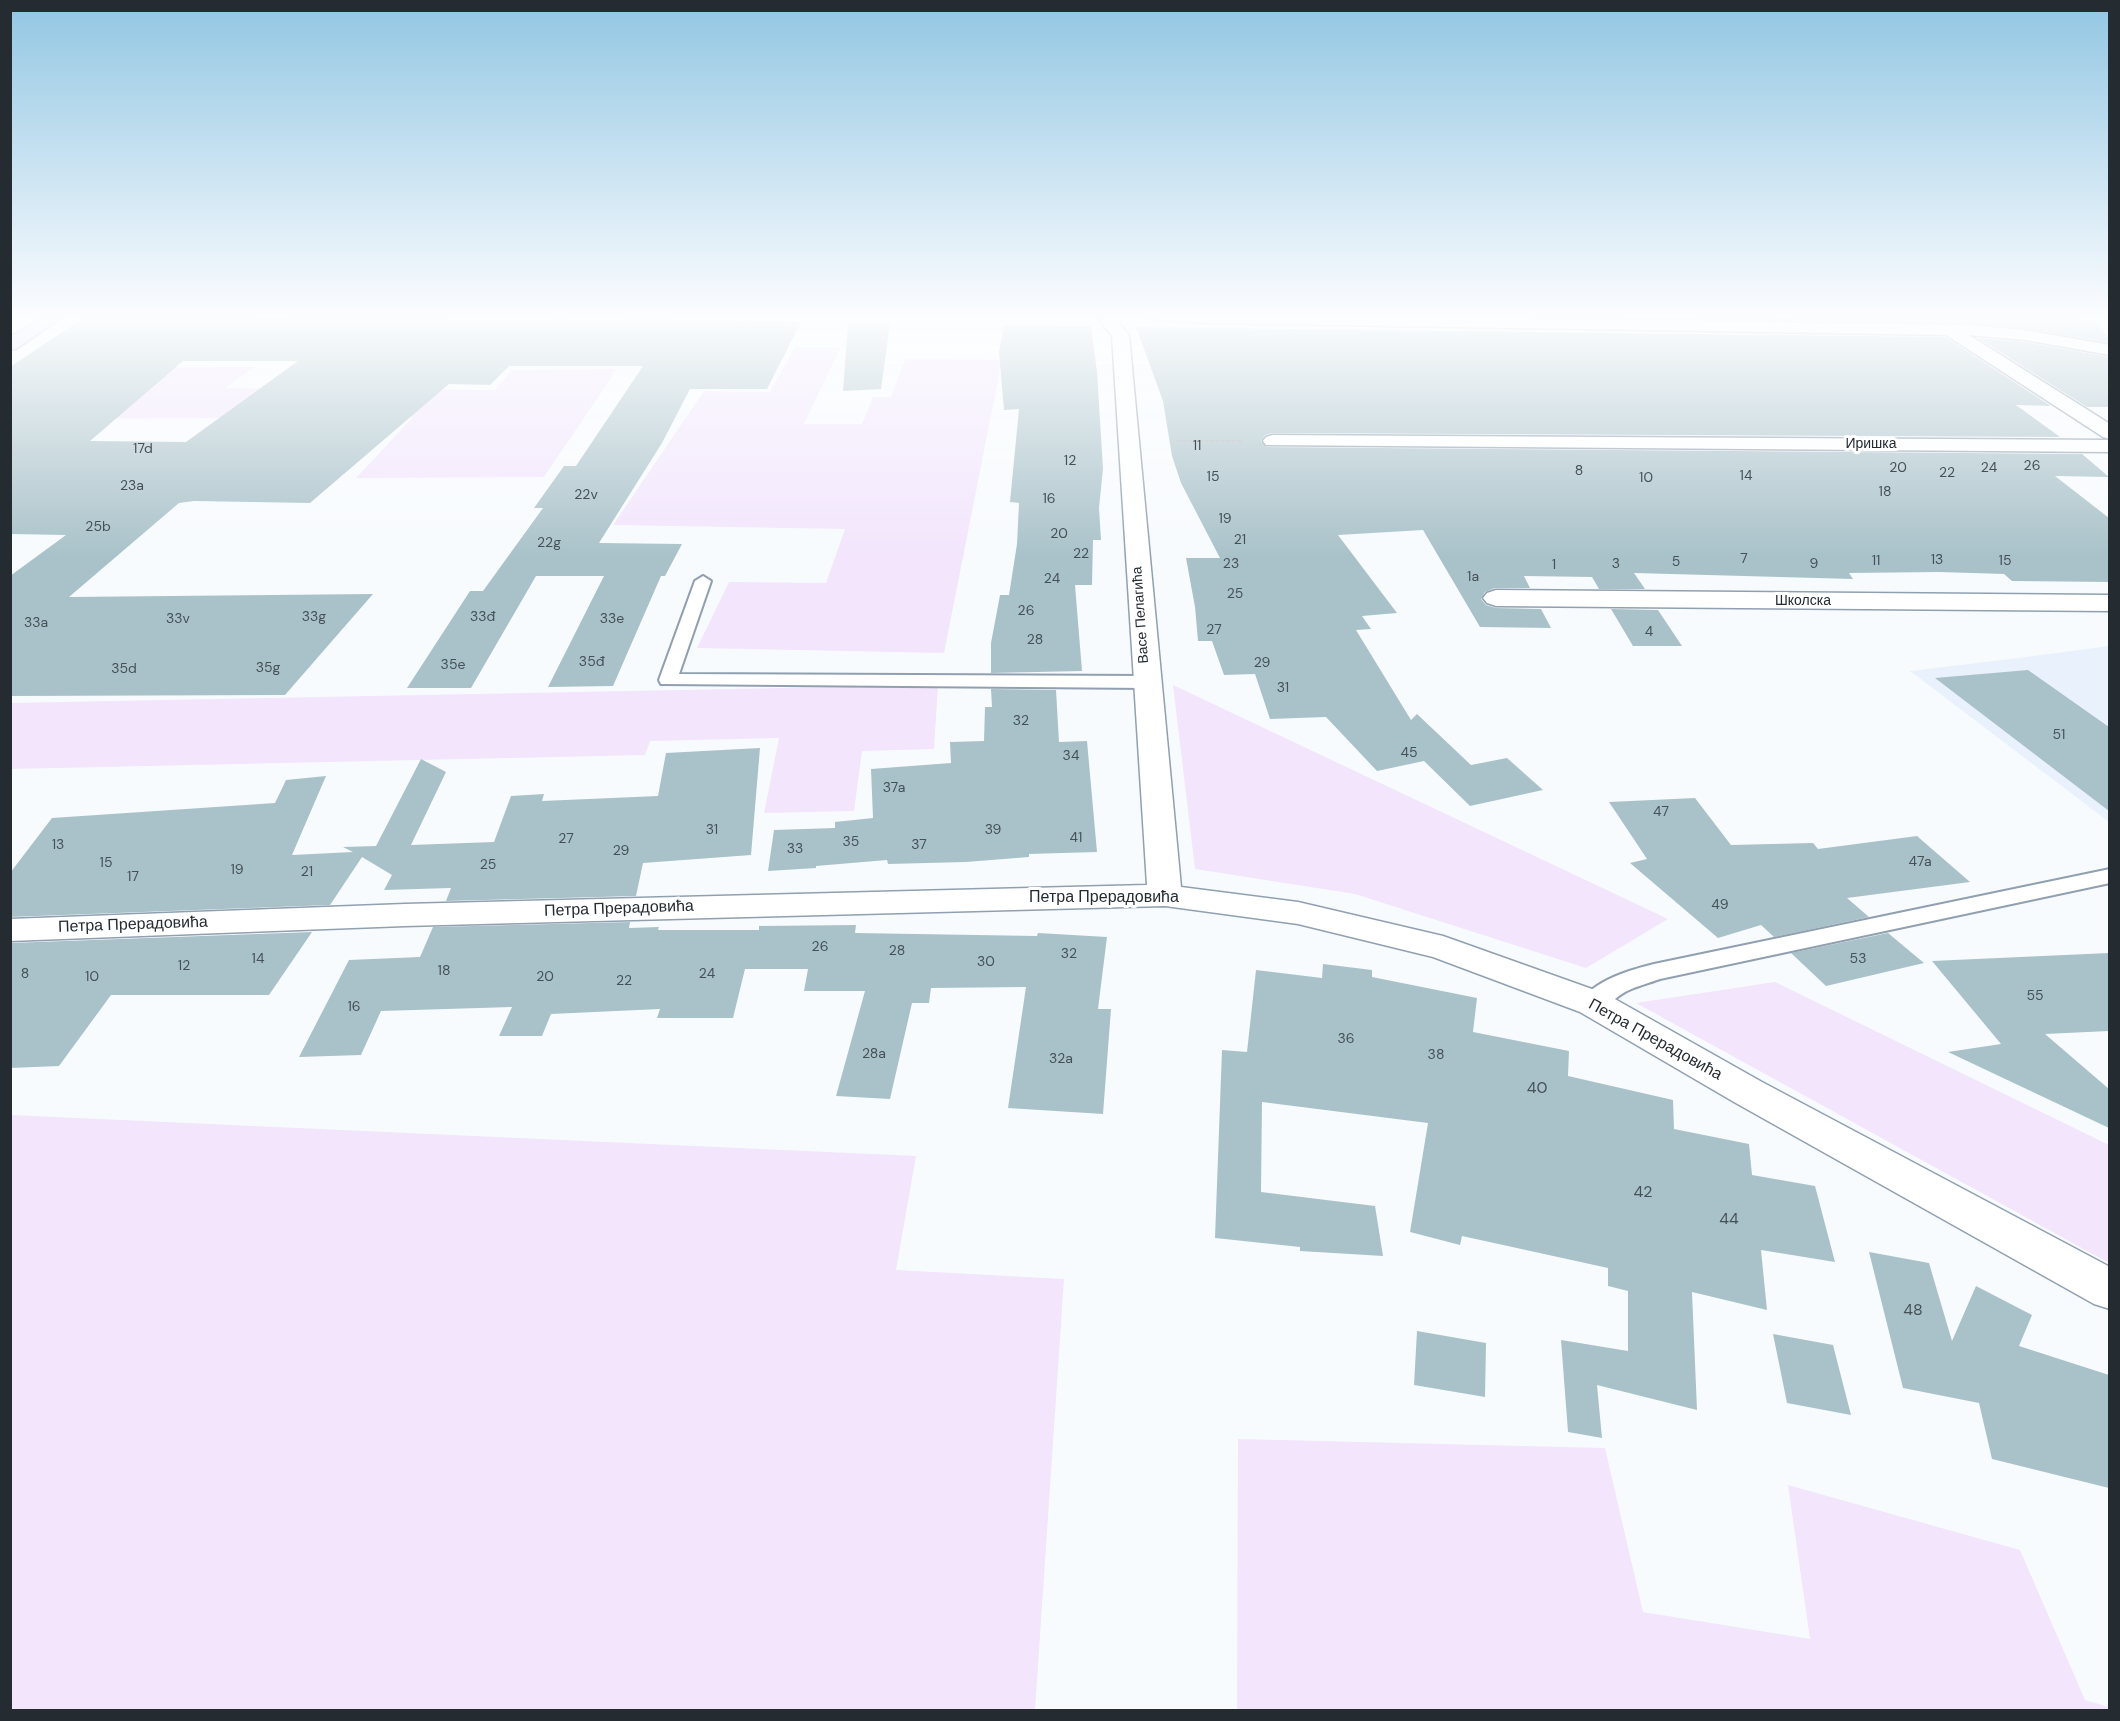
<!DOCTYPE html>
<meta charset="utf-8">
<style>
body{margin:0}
#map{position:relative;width:2120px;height:1721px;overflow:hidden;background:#f8fbfe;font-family:"DM Sans",sans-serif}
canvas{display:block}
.frame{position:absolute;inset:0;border:12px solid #242b31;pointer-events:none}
</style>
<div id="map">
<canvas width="2120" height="1721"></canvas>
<div class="frame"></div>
</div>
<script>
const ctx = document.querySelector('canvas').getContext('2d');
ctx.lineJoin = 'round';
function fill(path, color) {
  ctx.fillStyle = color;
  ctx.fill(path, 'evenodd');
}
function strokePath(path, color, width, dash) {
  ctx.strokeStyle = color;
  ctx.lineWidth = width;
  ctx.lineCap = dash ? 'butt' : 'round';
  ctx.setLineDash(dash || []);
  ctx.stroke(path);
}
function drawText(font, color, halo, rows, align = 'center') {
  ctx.font = font + ' "DM Sans",sans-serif';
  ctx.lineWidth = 6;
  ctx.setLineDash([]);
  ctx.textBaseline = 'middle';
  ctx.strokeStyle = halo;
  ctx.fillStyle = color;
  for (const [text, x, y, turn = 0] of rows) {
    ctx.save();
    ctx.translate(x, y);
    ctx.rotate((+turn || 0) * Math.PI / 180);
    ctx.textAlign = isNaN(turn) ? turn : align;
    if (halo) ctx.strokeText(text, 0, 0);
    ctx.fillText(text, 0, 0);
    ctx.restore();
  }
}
fill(new Path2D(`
 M2109,646V822L1910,671L2018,658Z`), '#e9f2fc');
fill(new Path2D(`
 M795,347H841L804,424H862L873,397H891L905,359L1002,360L944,653L697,648L729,582L826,583L845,529L613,525L704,391L770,392Z
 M254,367L226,388L495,390L512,370L617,369L544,477L356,478L413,417L27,419L106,368Z
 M938,685L934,749L862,751L854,811L764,813L779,738L650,741L645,755L11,769L10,703Z
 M1173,685L1668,919L1586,968L1355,894L1195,869Z
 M1775,982L2109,1145V1263L1636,1003Z
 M11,1115L916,1156L896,1270L1064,1279L1035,1710H11Z
 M1238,1439L1605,1448L1643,1612L1810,1639L1788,1485L2020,1550L2085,1700L2109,1707V1710H1237Z`), '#f2e5fc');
fill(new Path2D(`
 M88,315L261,316L258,318L419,317H452L449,320L667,319L801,322L767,389H690L662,443L599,543L682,544L665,576H661L613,686L548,687L604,576H536L471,688H407L470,591H483L543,508H534L564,466H576L643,366H509L490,385L449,384L310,503L194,501L179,503L69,597L373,594L285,695L10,696V576L66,535L10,534V367ZM183,361H298L186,442L90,441Z
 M1661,315H2042L2097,321L2109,339V343L2025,328L1973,323L1665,318Z
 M848,323H890L881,389L843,391Z
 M1004,325L1091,326L1097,372L1103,469L1099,508L1101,540H1093L1092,585H1075L1082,671L991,673V643L1000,595H1009L1017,544L1019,503L1010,502L1019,409L1004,410L999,352Z
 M1136,327L1945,337L2051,406L2016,405L2060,437L1273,433L1265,435L1261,441L1266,447L2082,454L2109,477L2055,476L2109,518V582L2012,581L2004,574L1939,572L1849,573L1853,579L1634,573L1645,589H1599L1592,577L1524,576L1530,588H1495L1485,592L1481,599L1486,605L1496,608L1541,609L1551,628L1480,627L1423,530L1338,535L1397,613L1362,616L1371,629L1356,630L1411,720L1417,714L1471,765L1507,758L1543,790L1470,806L1424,761L1377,771L1326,717L1270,719L1255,674L1224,675L1212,641H1198L1195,607L1186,558H1220L1181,483L1172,456L1163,401Z
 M1978,338L2025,342L2109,357V407H2087Z
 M1611,609L1658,610L1682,646H1633Z
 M2028,670L2109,727V811L1935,678Z
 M991,689L1056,690L1059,742L1087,741L1097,852L1029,854V857L966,862L888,864L887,860L816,866V868L768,871L774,830L835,828V822L873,818L871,769L951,763L950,742L984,741L985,707H992Z
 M760,748L751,855L643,863L636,896L446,901L451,888L384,890L392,875L362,857L330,905L10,917V873L52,818L275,803L286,780L326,776L292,855L353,852L343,847L376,846L421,759L446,772L411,845L494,842L511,796L544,794L542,801L658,796L666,753Z
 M1695,798L1731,845L1813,843L1818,849L1917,836L1970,882L1847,898L1869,917L1774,937L1761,925L1718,938L1630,863L1647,859L1609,802Z
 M630,922L629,928L659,927L658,930H759V926L856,925L855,933L1037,936L1038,933L1107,937L1098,1009H1111L1103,1114L1008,1108L1026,987L931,988L929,1003H912L890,1099L836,1096L865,991H804L808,969H745L733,1018H657L660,1009L551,1014L542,1036H499L512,1007L381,1011L361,1055L299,1057L349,960L420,957L433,927Z
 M312,932L269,995H111L59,1066L10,1068V943Z
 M1888,933L1924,963L1826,986L1791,953Z
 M2109,953V1031L2045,1034L2109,1089V1128L1948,1052L2001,1044L1932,961Z
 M1323,964L1372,970V977L1477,998L1473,1032L1569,1051L1568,1076L1673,1100L1674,1129L1749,1144L1752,1175L1815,1186L1835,1262L1761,1250L1767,1310L1692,1292L1697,1410L1597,1385L1602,1438L1568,1432L1561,1340L1628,1351V1291L1608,1286V1268L1462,1236L1460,1245L1410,1232L1428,1123L1262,1102L1261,1192L1375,1206L1383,1256L1300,1251V1247L1215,1238L1222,1050L1247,1052L1256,970L1322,978Z
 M1869,1252L1929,1263L1952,1341L1976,1286L2032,1315L2019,1346L2109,1375V1488L1992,1459L1979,1403L1903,1388Z
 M1417,1331L1486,1343L1485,1397L1414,1385Z
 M1773,1334L1833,1345L1851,1415L1787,1403Z`), '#a9c2c9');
const service = new Path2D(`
 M703,576L711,581L679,674L1147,676L1154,678L1156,682L1154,686L1147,688L661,684L659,680L695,581Z
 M2110,869V883L1660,979C1649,983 1637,986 1627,991C1611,999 1603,1015 1584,1009L1580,1003C1594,980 1630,970 1654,964Z`);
const minor = new Path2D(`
 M1095,315H1112L1129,335L1181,887L1298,902L1443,936L1606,994L1762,1082L2110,1267V1309L2094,1304L1734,1102L1580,1012L1433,957L1298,924L1165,906L405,926L10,941V919L405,904L1147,885L1112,336Z
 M1146,315H1328L1973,325L2025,330L2110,345V355L2025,340L1969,335L2110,424V439L2103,437L1946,335L1206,323L1154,320Z
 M1273,435L2110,440V452L1266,445L1263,441L1266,437Z
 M1496,590L2110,595V611L1496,606L1487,603L1483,598L1487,593Z`);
const secondary = new Path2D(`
 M46,315H65L16,349L10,350V337Z`);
strokePath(service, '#90a0b0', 4);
strokePath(minor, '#90a0b0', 3);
strokePath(secondary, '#90a0b0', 3);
strokePath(new Path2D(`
 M1177,441H1242`), '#b2b6ba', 2, [4, 1.5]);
fill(service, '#fff');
fill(minor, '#fff');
fill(secondary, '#dee0fc');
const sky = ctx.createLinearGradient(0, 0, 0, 556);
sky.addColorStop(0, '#92c6e3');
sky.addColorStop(0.57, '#fcfdff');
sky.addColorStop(1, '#fcfdff00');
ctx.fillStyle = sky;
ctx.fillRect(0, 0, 2120, 556);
drawText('14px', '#242b31', '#fff', [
 ["Иришка",1871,444],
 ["Школска",1803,601],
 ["Васе Пелагића",1141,615,-94]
]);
drawText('14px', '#455157', null, [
 ["11",1197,446],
 ["17d",143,449],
 ["12",1070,461],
 ["26",2032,466],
 ["20",1898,468],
 ["24",1989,468],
 ["8",1579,471],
 ["22",1947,473],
 ["14",1746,476],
 ["15",1213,477],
 ["10",1646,478],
 ["23a",132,486],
 ["18",1885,492],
 ["22v",586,495],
 ["16",1049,499],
 ["19",1225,519],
 ["25b",98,527],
 ["20",1059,534],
 ["21",1240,540],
 ["22g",549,543],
 ["22",1081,554],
 ["7",1744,559],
 ["13",1937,560],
 ["11",1876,561],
 ["15",2005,561],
 ["5",1676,562],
 ["23",1231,564],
 ["3",1616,564],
 ["9",1814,564],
 ["1",1554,565],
 ["1a",1473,577],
 ["24",1052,579],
 ["25",1235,594],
 ["26",1026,611],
 ["33g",314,617],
 ["33đ",483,617],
 ["33v",178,619],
 ["33e",612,619],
 ["33a",36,623],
 ["27",1214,630],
 ["4",1649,632],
 ["28",1035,640],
 ["35đ",592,662],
 ["29",1262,663],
 ["35e",453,665],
 ["35g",268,668],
 ["35d",124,669],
 ["31",1283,688],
 ["32",1021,721],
 ["51",2059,735],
 ["45",1409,753],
 ["34",1071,756],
 ["37a",894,788],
 ["47",1661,812],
 ["31",712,830],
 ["39",993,830],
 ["41",1076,838],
 ["27",566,839],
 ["35",851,842],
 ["13",58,845],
 ["37",919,845],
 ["33",795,849],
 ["29",621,851],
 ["47a",1920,862],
 ["15",106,863],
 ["25",488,865],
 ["19",237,870],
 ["21",307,872],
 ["17",133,877],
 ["49",1720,905],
 ["26",820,947],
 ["28",897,951],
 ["32",1069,954],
 ["14",258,959],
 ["53",1858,959],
 ["30",986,962],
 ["12",184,966],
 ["18",444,971],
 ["8",25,974],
 ["24",707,974],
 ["10",92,977],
 ["20",545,977],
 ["22",624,981],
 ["55",2035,996],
 ["16",354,1007],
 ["36",1346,1039],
 ["28a",874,1054],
 ["38",1436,1055],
 ["32a",1061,1059]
]);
drawText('16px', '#242b31', '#fff', [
 ["Петра Прерадовића",1104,898],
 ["Петра Прерадовића",619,909,-2],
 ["Петра Прерадовића",133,925,-2],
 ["Петра Прерадовића",1655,1040,29]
]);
drawText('16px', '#455157', null, [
 ["40",1537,1089],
 ["42",1643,1193],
 ["44",1729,1220],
 ["48",1913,1311]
]);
</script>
